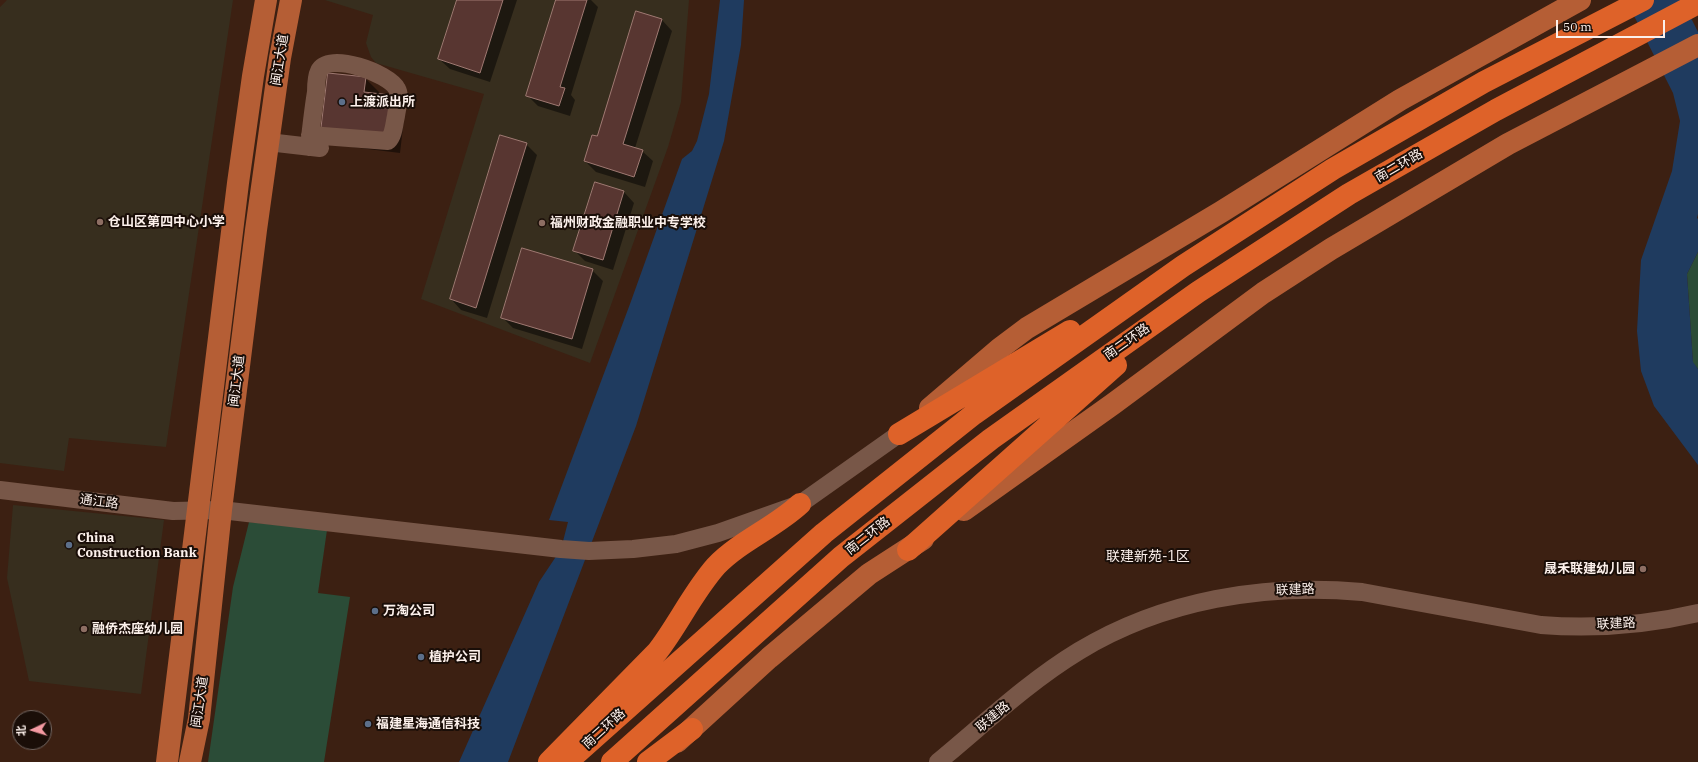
<!DOCTYPE html>
<meta charset="utf-8">
<style>
body{margin:0}
#map{position:relative;width:1698px;height:762px;overflow:hidden;background:#3c2012;font-family:"IBM Plex Serif","Noto Sans SC",serif}
canvas{display:block}
.north{position:absolute;left:12px;top:710px;width:40px;height:40px;box-sizing:border-box;background:#1a0e08;border:1px solid #746863;border-radius:50%;rotate:266deg;font-size:11px;font-weight:700;line-height:16px;text-align:center;color:#fcf0eb}
.north::after{content:'';display:block;margin:auto;width:14px;height:18px;background:#f49aa2;clip-path:polygon(50% 0,100% 100%,50% 72%,0 100%)}
.scale{position:absolute;left:1556px;top:20px;width:109px;height:18px;box-sizing:border-box;border:2px solid #fcf0eb;border-top:0;padding-left:5px;font-size:12px;line-height:14px;white-space:nowrap;color:#fcf0eb;-webkit-text-stroke:3px #1a0e08;paint-order:stroke}
</style>
<div id="map">
<canvas width="1698" height="762"></canvas>
<div class="north">北</div>
<div class="scale">50 m</div>
</div>
<script>
const ctx = document.querySelector('canvas').getContext('2d');
ctx.lineJoin = 'round';
function fill(path, color) {
  ctx.fillStyle = color;
  ctx.fill(path, 'evenodd');
}
function strokePath(path, color, width, dash) {
  ctx.strokeStyle = color;
  ctx.lineWidth = width;
  ctx.lineCap = dash ? 'butt' : 'round';
  ctx.setLineDash(dash || []);
  ctx.stroke(path);
}
function drawText(font, color, halo, rows, align = 'center') {
  ctx.font = font + ' "IBM Plex Serif","Noto Sans SC",serif';
  ctx.lineWidth = 4;
  ctx.setLineDash([]);
  ctx.textBaseline = 'middle';
  ctx.strokeStyle = halo;
  ctx.fillStyle = color;
  for (const [text, x, y, turn = 0] of rows) {
    ctx.save();
    ctx.translate(x, y);
    ctx.rotate((+turn || 0) * Math.PI / 180);
    ctx.textAlign = isNaN(turn) ? turn : align;
    if (halo) ctx.strokeText(text, 0, 0);
    ctx.fillText(text, 0, 0);
    ctx.restore();
  }
}
fill(new Path2D(`
 M7,0H233L166,447L69,438L64,471L0,463V7Z
 M325,0H689L681,102L668,147L590,363L421,299L484,94L376,63L371,57L366,43L373,15Z
 M13,505L164,520L141,694L29,681L7,578Z`), '#372e1e');
fill(new Path2D(`
 M1698,252V369L1693,363L1687,274Z
 M249,522L327,530L318,593L350,597L324,762H208L233,587Z`), '#2b4c37');
fill(new Path2D(`
 M720,0H744L741,45L724,141L636,426L508,762H459L539,582L561,549L568,522L549,520L630,304L682,159L692,151L697,141L709,94Z
 M1626,0H1682L1698,32V214L1697,218L1698,219V252L1687,274L1693,362L1698,369V465L1654,406L1641,371L1637,331L1641,260L1672,171L1680,121L1673,93Z`), '#1f3b5f');
fill(new Path2D(`
 M458,0H517L490,82L450,69L439,59Z
 M557,0H591L598,7L571,95L575,100L570,116L538,106L527,95Z
 M662,20L672,31L635,148L642,151L653,161L645,187L596,172L585,161Z
 M365,78L379,92V95L405,110L400,153L336,145Z
 M526,144L537,155L487,318L461,310L451,299Z
 M595,183L624,192L634,203L613,270L585,261L574,250Z
 M592,270L603,281L582,349L513,328L502,317Z`), '#0007');
const building = new Path2D(`
 M457,0H503L480,73L438,59Z
 M556,0H587L560,87L565,88L559,106L526,96Z
 M636,11L662,19L623,144L643,150L634,177L584,161L592,135L597,136Z
 M328,73L366,77L364,92L391,95L386,139L321,131Z
 M500,135L527,143L476,308L450,299Z
 M595,182L624,191L603,260L573,251Z
 M522,248L593,269L572,339L501,318Z`);
fill(building, '#583631');
strokePath(building, '#9f7972', 1);
strokePath(new Path2D(`
 M268,142L320,148
 M309,147C311,129 313,110 316,92C316,86 316,77 319,71C328,51 389,73 397,89C401,96 397,107 396,116C394,124 394,135 388,141L310,135
 M0,490L173,511L221,510L561,549L589,551L633,549L676,544L718,533L800,504L899,434
 M938,762C984,724 1028,682 1079,651C1163,600 1265,583 1362,592L1541,625C1593,629 1647,625 1698,613`), '#785748', 18);
strokePath(new Path2D(`
 M930,408L999,349L1027,328L1221,212L1400,100L1580,0
 M964,510L1113,404L1263,293L1331,249L1508,144L1698,45
 M677,742L769,658L869,574L923,539
 M167,762L238,183L253,76L266,0
 M190,762L199,719L221,510L256,230L280,58L291,0`), '#b55e35', 22);
strokePath(new Path2D(`
 M899,434L1070,331
 M908,550L1116,365
 M549,762L657,652C678,625 693,592 716,566C740,541 774,528 800,504
 M567,762L824,533L974,414L1183,266L1333,169L1484,82L1643,0
 M612,762L841,557L991,439L1198,292L1349,194L1496,110L1698,3
 M648,762L692,729`), '#de6229', 22);
for (const [x, y, r, color] of [
 [342,102,4,"#5c6f8a"],
 [100,222,4,"#8d6e63"],
 [542,223,4,"#8d6e63"],
 [69,545,4,"#5c6f8a"],
 [1643,569,4,"#8d6e63"],
 [375,611,4,"#5c6f8a"],
 [84,629,4,"#8d6e63"],
 [421,657,4,"#5c6f8a"],
 [368,724,4,"#5c6f8a"]
]) {
  const dot = new Path2D();
  dot.arc(x, y, r, 0, 2 * Math.PI);
  ctx.fillStyle = color;
  ctx.fill(dot);
  strokePath(dot, '#1a0e08', 1.5);
}
drawText('13px', '#fcf0eb', '#1a0e08', [
 ["闽江大道",280,60,-81],
 ["南二环路",1399,166,-30],
 ["南二环路",1127,342,-35],
 ["闽江大道",237,381,-83],
 ["通江路",99,502,7],
 ["南二环路",868,536,-38],
 ["联建路",1295,590,-2],
 ["联建路",1616,624,-3],
 ["闽江大道",200,702,-82],
 ["联建路",993,717,-40],
 ["南二环路",604,729,-42]
]);
drawText('bold 13px', '#fcf0eb', '#1a0e08', [
 ["上渡派出所",350,102],
 ["仓山区第四中心小学",108,222],
 ["福州财政金融职业中专学校",550,223],
 ["China",77,538],
 ["Construction Bank",77,553],
 ["晟禾联建幼儿园",1635,569,"right"],
 ["万淘公司",383,611],
 ["融侨杰座幼儿园",92,629],
 ["植护公司",429,657],
 ["福建星海通信科技",376,724]
], 'left');
drawText('14px', '#fcf0eb', '#1a0e08', [
 ["联建新苑-1区",1148,557]
]);
</script>
